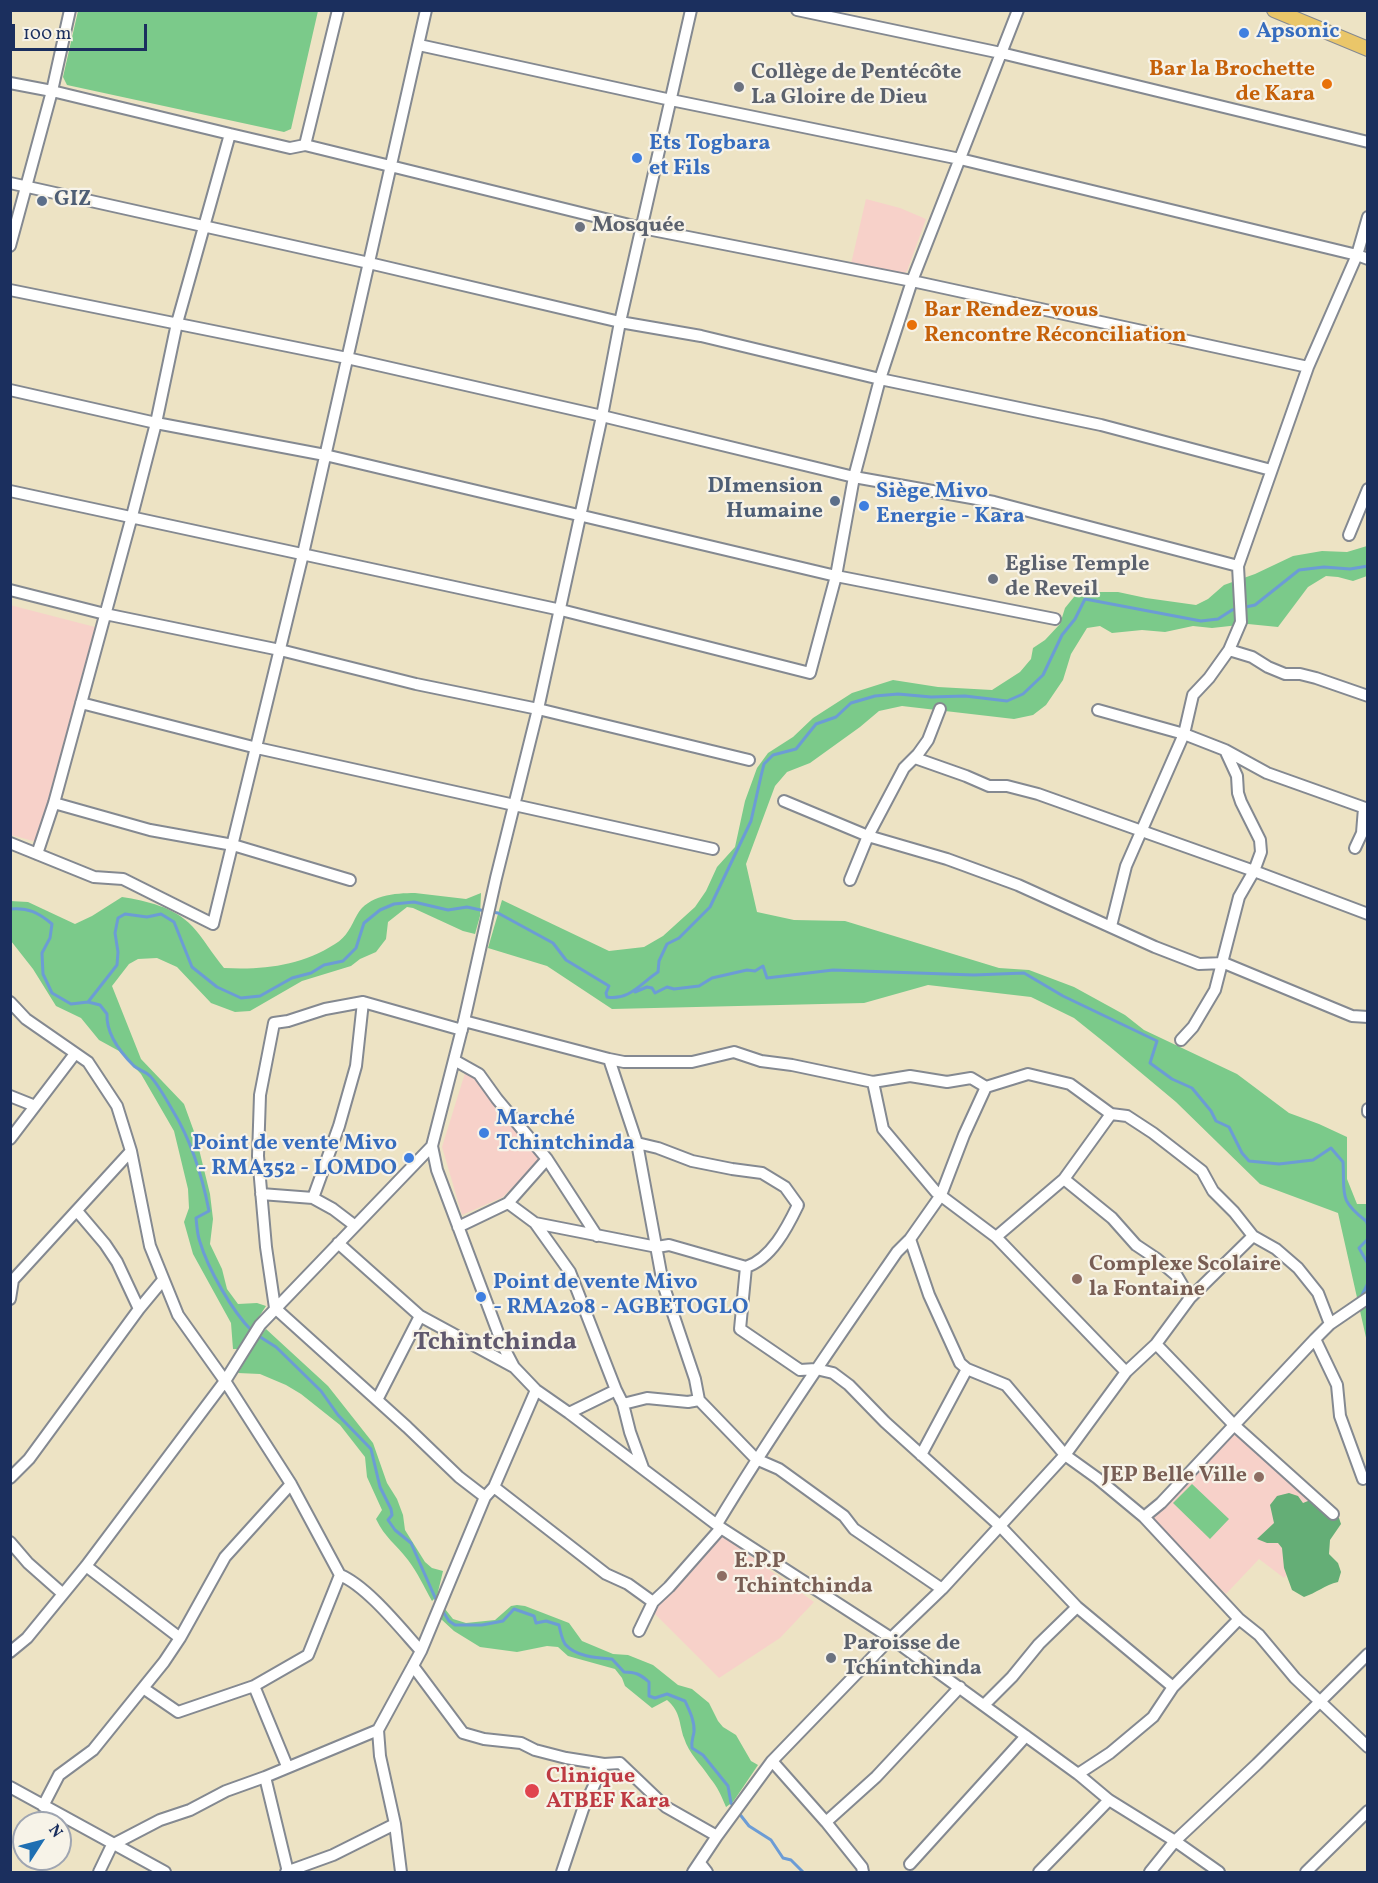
<!DOCTYPE html>
<meta charset="utf-8">
<style>
body{margin:0}
#map{position:relative;width:1378px;height:1883px;overflow:hidden;background:#ede3c4;font-family:Vollkorn,serif}
canvas{display:block}
.frame{position:absolute;inset:0;border:12px solid #1b2f5e;pointer-events:none}
.north{position:absolute;left:12px;top:1811px;width:60px;height:60px;box-sizing:border-box;background:#f7f3e8;border:2px solid #9fa5b1;border-radius:50%;rotate:54deg;font-size:16px;font-weight:700;line-height:24px;text-align:center;color:#1b2f5e}
.north::after{content:'';display:block;margin:auto;width:21px;height:27px;background:#1f6fb2;clip-path:polygon(50% 0,100% 100%,50% 72%,0 100%)}
.scale{position:absolute;left:12px;top:24px;width:135px;height:27px;box-sizing:border-box;border:3px solid #1b2f5e;border-top:0;padding-left:8px;font-size:18px;line-height:21px;white-space:nowrap;color:#1b2f5e;-webkit-text-stroke:4px #f7f3e8;paint-order:stroke}
</style>
<div id="map">
<canvas width="1378" height="1883"></canvas>
<div class="frame"></div>
<div class="north">N</div>
<div class="scale">100 m</div>
</div>
<script>
const ctx = document.querySelector('canvas').getContext('2d');
ctx.lineJoin = 'round';
function fill(path, color) {
  ctx.fillStyle = color;
  ctx.fill(path, 'evenodd');
}
function strokePath(path, color, width, dash) {
  ctx.strokeStyle = color;
  ctx.lineWidth = width;
  ctx.lineCap = dash ? 'butt' : 'round';
  ctx.setLineDash(dash || []);
  ctx.stroke(path);
}
function drawText(font, color, halo, rows, align = 'center') {
  ctx.font = font + ' Vollkorn,serif';
  ctx.lineWidth = 4.5;
  ctx.setLineDash([]);
  ctx.textBaseline = 'middle';
  ctx.strokeStyle = halo;
  ctx.fillStyle = color;
  for (const [text, x, y, turn = 0] of rows) {
    ctx.save();
    ctx.translate(x, y);
    ctx.rotate((+turn || 0) * Math.PI / 180);
    ctx.textAlign = isNaN(turn) ? turn : align;
    if (halo) ctx.strokeText(text, 0, 0);
    ctx.fillText(text, 0, 0);
    ctx.restore();
  }
}
fill(new Path2D(`
 M866,199L900,208L926,219L907,271L903,274L851,264Z
 M10,605L95,627L37,842L11,835Z
 M465,1073L476,1077L541,1158L503,1197L462,1215L442,1147Z
 M1235,1433L1338,1524L1284,1578L1259,1559L1226,1594L1152,1520Z
 M721,1535L814,1602L780,1638L719,1678L652,1611Z`), '#f7d1c9');
fill(new Path2D(`
 M78,11H318L291,129L284,132L67,85L63,77Z
 M1367,546V576L1353,581L1338,577L1326,576L1308,587L1278,627L1248,624L1212,628L1193,626L1165,632L1142,630L1112,633L1100,626L1087,628L1071,654L1063,680L1046,705L1033,715L1014,719L902,706L879,711L860,727L810,763L787,772L775,786L746,864L757,912L794,920L845,921L999,968L1029,970L1074,987L1125,1015L1144,1030L1237,1074L1289,1113L1319,1124L1347,1137V1179L1357,1204H1367V1342L1338,1213L1260,1184L1176,1102L1109,1046L1074,1018L1031,997L928,985L864,1003L612,1009L547,966L488,948L502,900L609,951L644,947L663,936L695,907L706,891L717,867L735,847L745,801L757,768L768,753L793,737L813,718L852,693L893,680L938,687L992,690L1020,672L1031,659L1033,648L1045,640L1060,624L1065,608L1078,592H1118L1146,598L1196,605L1208,599L1224,585L1255,574L1293,556L1322,551L1347,552Z
 M415,893L466,899L481,893L480,916L475,934L463,931L413,908L407,907L388,922L386,939L376,952L360,959L351,966L302,981L250,1011L235,1012L211,1003L177,967L157,958L138,959L129,964L112,986L141,1059L184,1104L196,1137L210,1194L213,1219L210,1244L222,1269L227,1289L238,1304L257,1303L266,1306L238,1349H233L231,1323L193,1254L184,1222L189,1208L188,1189L174,1131L141,1074L119,1051L99,1040L81,1018L56,1006L33,969L11,941L10,901L28,902L75,924L92,916L122,897C147,901 174,907 192,926C202,936 213,955 224,968C263,970 301,966 335,944C347,937 351,926 357,915C368,895 395,893 415,893Z
 M266,1329L328,1386L373,1443L387,1483L397,1499L403,1515L405,1530L425,1562L432,1568L443,1571L437,1596L432,1601C424,1587 418,1573 408,1560C396,1544 385,1538 376,1519L382,1510L367,1477L365,1457L340,1425L301,1394L286,1385L260,1374L238,1373C247,1358 255,1343 266,1329Z
 M1192,1484L1229,1519L1210,1539L1173,1503Z
 M517,1605L525,1606L569,1623L582,1641L613,1654L628,1655L653,1665L678,1685L692,1689L709,1703L718,1721L723,1727L736,1735L751,1761L758,1765L733,1802L726,1807C722,1797 717,1786 710,1778C701,1764 689,1754 684,1738C679,1724 681,1712 667,1700L652,1708L625,1686L622,1678L615,1669L568,1656L558,1647L547,1646L517,1652L480,1647L454,1631L441,1619L445,1609L453,1619L466,1623L495,1620L511,1606Z`), '#7bca8a');
fill(new Path2D(`
 M1289,1493L1298,1496L1303,1503L1313,1499L1339,1518L1341,1524L1330,1540L1329,1554L1338,1563L1341,1572L1338,1582C1325,1585 1316,1593 1304,1597L1292,1590L1284,1568L1282,1548L1278,1543H1267L1257,1539L1274,1523L1270,1505L1277,1496Z`), '#64ae76');
strokePath(new Path2D(`
 M10,909C28,907 39,913 52,924L50,938L42,953L43,974L52,993L71,1004L88,1002L117,965L118,952L115,933L118,918L125,914L147,917L161,914L174,922L192,967L217,987L241,998L260,996L292,978L311,973L324,965L343,961L356,948L364,923L380,910L394,904L414,902L448,910L467,907L485,911
 M492,912L498,913L553,943L566,960L609,986L606,993L607,997C629,1001 641,983 658,972L659,961L667,944L679,938L710,907L751,821L761,776L764,764L773,755L796,749L816,724L836,717L851,703L875,696L898,694L931,697L965,696L1007,701L1023,694L1043,675L1062,635L1075,619L1085,599L1201,621L1218,619L1232,610L1255,605L1299,570L1324,567L1350,569L1368,566
 M635,992L647,987L652,988L655,993L667,987L674,989L699,986L712,978L747,970L755,971L763,966L767,978L833,970L974,975L1024,973L1063,996L1157,1041L1150,1063L1172,1079L1192,1088L1211,1111L1216,1121L1229,1127L1242,1153L1249,1161L1279,1164L1313,1160L1331,1148L1343,1162C1345,1195 1338,1199 1366,1221L1368,1226
 M88,1002L100,1005L107,1014C106,1034 120,1052 134,1066C139,1070 146,1072 150,1076C158,1084 167,1101 173,1111C192,1142 202,1175 209,1211L196,1218C197,1226 197,1234 200,1242C208,1269 232,1311 252,1331
 M1368,1239L1359,1248L1368,1264
 M1360,1299L1368,1283
 M257,1335L276,1347L321,1391L338,1415L371,1449L380,1487L391,1509L392,1515L388,1520L395,1530L411,1543L437,1602
 M442,1610L449,1621L455,1625H482L503,1621L514,1609L534,1616L536,1623L546,1621L559,1625C560,1630 562,1639 565,1644C576,1657 597,1658 612,1659L624,1672C635,1672 640,1674 649,1682V1696L655,1698L667,1694L685,1701C689,1710 695,1721 694,1732C693,1738 691,1741 692,1748L703,1755L728,1786L731,1803L749,1826L771,1840L783,1858L791,1860L803,1872`), '#6c9cd5', 3);
const minor = new Path2D(`
 M691,10L620,322L602,416L538,709L496,878L464,1021L432,1146L437,1170L503,1346L514,1367L536,1390L569,1413L721,1528L891,1638L1078,1774L1109,1800L1175,1841L1219,1872
 M797,10L1001,53L1368,142
 M419,45L671,100L960,159L1357,255L1368,259
 M10,83L52,91L230,134
 M305,145L642,228L912,281L1308,367
 M10,183L369,263L620,322L701,336L880,379L1101,425L1271,470
 M10,246L52,91L70,10
 M10,290L347,358L602,416L854,477L994,502L1238,566L1241,622L1229,650L1209,678L1193,695L1184,734L1126,866L1111,926
 M10,390L156,423L325,455L836,576L1055,619
 M10,491L561,610L810,673L836,576L854,477L880,379L912,281L1018,10
 M1349,535L1368,489
 M1238,566L1308,367L1357,255L1368,217
 M10,590L105,614L280,650L416,684L538,709L749,760
 M1229,650L1252,657L1268,667L1285,674H1300L1316,678L1368,696
 M81,703L257,748L713,849
 M1098,710L1184,734L1225,750L1267,773L1368,809
 M915,758L966,776L989,786H1007L1038,794L1254,871L1368,914
 M784,801L868,836L947,859L1018,885L1155,947L1199,964L1224,963L1352,1016L1368,1017
 M54,803L150,830L233,845L350,880
 M10,843L94,877L123,879L213,924L303,554L426,10
 M1355,848L1362,833L1364,808
 M37,854L54,803L132,516L156,423L177,323L230,134L290,148L305,145L338,10
 M850,880L868,836L904,768L918,754L928,740L940,709
 M10,1002L26,1019L88,1062L117,1106L131,1151L150,1246L178,1315L225,1381L291,1484L340,1575C367,1586 401,1629 421,1651
 M464,1021L609,1059L624,1062H692L734,1052L761,1061L792,1065L873,1082L910,1076L947,1082L971,1078L986,1087L1028,1074L1070,1084L1111,1114L1127,1116L1153,1133L1202,1171L1213,1191L1234,1212L1253,1236L1276,1249L1298,1268L1318,1293L1330,1324
 M462,1030L363,1002L325,1009L288,1021L274,1023L260,1095L258,1156L266,1247L275,1308L407,1427L459,1477L485,1497
 M1181,1040L1193,1027L1215,990L1239,897L1254,871L1261,852L1260,840L1241,802L1238,793L1237,776L1225,750
 M609,1059L637,1143L663,1284L695,1379L699,1400L756,1459L779,1469L844,1516L854,1529L942,1589
 M454,1060L479,1074L497,1099L547,1159L597,1236
 M873,1082L883,1129L936,1192L996,1237L1126,1372
 M10,1096L35,1106
 M1368,1109V1112
 M10,1139L74,1055
 M261,1194L313,1198L333,1209L354,1225
 M313,1198L339,1126L356,1066L363,1002
 M508,1203L535,1223L570,1272L616,1390L569,1413
 M77,1211L105,1244L117,1262L139,1309
 M535,1223L657,1247L669,1245L746,1267C771,1259 787,1228 798,1205L785,1187L762,1173L732,1169L692,1161L658,1148L637,1143
 M458,1227L508,1203L547,1159
 M996,1237L1064,1179L1111,1114
 M910,1239L929,1295L960,1363L967,1369L1006,1385L1065,1455L1097,1478L1144,1517L1239,1619L1259,1635L1295,1678L1368,1747
 M338,1243L420,1316L514,1367
 M746,1267L740,1329L800,1370L816,1369L833,1373L849,1385L885,1422L1000,1526L1077,1607L1173,1687
 M1190,1298L1253,1236
 M10,1299L13,1280L131,1151
 M1315,1339L1337,1385L1340,1416L1363,1479
 M1156,1344L1234,1425L1333,1514
 M616,1390L623,1404L647,1398L688,1402L699,1400
 M377,1400L420,1316
 M623,1404L630,1432L643,1468
 M921,1455L967,1369
 M10,1478L29,1459L139,1309L163,1280
 M494,1487L606,1574L628,1584L653,1602
 M1144,1517L1161,1503L1315,1339L1330,1324L1368,1298
 M717,1524C773,1431 835,1342 897,1252L910,1239L941,1195L964,1135L986,1087
 M10,1542L28,1563L63,1594
 M86,1566L180,1638
 M639,1631L653,1602L669,1587L721,1528
 M10,1652L27,1638L86,1566L225,1381L260,1325L432,1146
 M413,1666L463,1733L484,1739L521,1743L535,1750L566,1758L604,1764
 M254,1686L287,1766
 M143,1688L178,1712L254,1686L308,1655L340,1575
 M984,1705L1012,1677L1039,1644L1077,1607
 M772,1761L826,1822L862,1867L863,1872
 M1078,1774L1110,1753L1153,1717L1173,1687L1239,1619
 M265,1777L288,1872
 M10,1787L165,1872
 M43,1806L59,1775L93,1750L164,1662L180,1638L225,1557L291,1484
 M826,1822L876,1777L960,1687
 M700,1863L707,1872
 M910,1864L1026,1736
 M99,1872L112,1845L160,1820L190,1810L226,1791L265,1777L378,1730
 M286,1872L333,1855L395,1824
 M401,1872L395,1824L380,1756L378,1730L421,1651L485,1497L494,1487L536,1390
 M562,1872L583,1809L604,1764L620,1763L666,1807L717,1836
 M693,1872L717,1836L772,1761L891,1638L942,1589L1065,1455L1126,1372L1156,1344L1190,1298L1177,1276L1157,1259L1136,1245L1112,1218L1064,1179
 M1039,1872L1109,1800
 M1150,1872L1175,1841L1257,1764L1368,1654
 M1306,1872L1368,1811`);
const major = new Path2D(`
 M1274,10L1368,49`);
strokePath(minor, '#848991', 14);
strokePath(major, '#848991', 16);
strokePath(minor, '#fff', 10);
strokePath(major, '#eac669', 14);
for (const [x, y, r, color] of [
 [1244,33,6,"#3f7fe0"],
 [1327,84,6,"#e8710a"],
 [739,87,6,"#6b7280"],
 [637,158,6,"#3f7fe0"],
 [42,201,6,"#5c6f8a"],
 [580,227,6,"#6b7280"],
 [912,325,6,"#e8710a"],
 [835,501,6,"#5c6f8a"],
 [864,506,6,"#3f7fe0"],
 [993,579,6,"#6b7280"],
 [484,1133,6,"#3f7fe0"],
 [409,1158,6,"#3f7fe0"],
 [1077,1279,6,"#8d6e63"],
 [481,1297,6,"#3f7fe0"],
 [1259,1477,6,"#8d6e63"],
 [722,1576,6,"#8d6e63"],
 [831,1658,6,"#6b7280"],
 [532,1791,8,"#e0444e"]
]) {
  const dot = new Path2D();
  dot.arc(x, y, r, 0, 2 * Math.PI);
  ctx.fillStyle = color;
  ctx.fill(dot);
  strokePath(dot, '#f7f3e8', 2);
}
drawText('bold 22px', '#366cbe', '#f7f3e8', [
 ["Apsonic",1256,33],
 ["Ets Togbara",649,145],
 ["et Fils",649,170],
 ["Siège Mivo",876,493],
 ["Energie - Kara",876,518],
 ["Marché",496,1120],
 ["Tchintchinda",496,1145],
 ["Point de vente Mivo",397,1145,"right"],
 ["- RMA352 - LOMDO",397,1170,"right"],
 ["Point de vente Mivo",493,1284],
 ["- RMA208 - AGBETOGLO",493,1309]
], 'left');
drawText('bold 22px', '#c56008', '#f7f3e8', [
 ["Bar la Brochette",1315,71],
 ["de Kara",1315,96],
 ["Bar Rendez-vous",924,312,"left"],
 ["Rencontre Réconciliation",924,337,"left"]
], 'right');
drawText('bold 22px', '#5b616d', '#f7f3e8', [
 ["Collège de Pentécôte",751,74],
 ["La Gloire de Dieu",751,99],
 ["Mosquée",592,227],
 ["Eglise Temple",1005,566],
 ["de Reveil",1005,591],
 ["Paroisse de",843,1645],
 ["Tchintchinda",843,1670]
], 'left');
drawText('bold 22px', '#4e5e75', '#f7f3e8', [
 ["GIZ",54,201],
 ["DImension",823,488,"right"],
 ["Humaine",823,513,"right"]
], 'left');
drawText('bold 22px', '#785e54', '#f7f3e8', [
 ["Complexe Scolaire",1089,1266],
 ["la Fontaine",1089,1291],
 ["JEP Belle Ville",1247,1477,"right"],
 ["E.P.P",734,1563],
 ["Tchintchinda",734,1588]
], 'left');
drawText('bold 22px', '#be3a42', '#f7f3e8', [
 ["Clinique",546,1778],
 ["ATBEF Kara",546,1803]
], 'left');
drawText('bold 26px', '#60586d', '#f7f3e8', [
 ["Tchintchinda",495,1344]
]);
</script>
